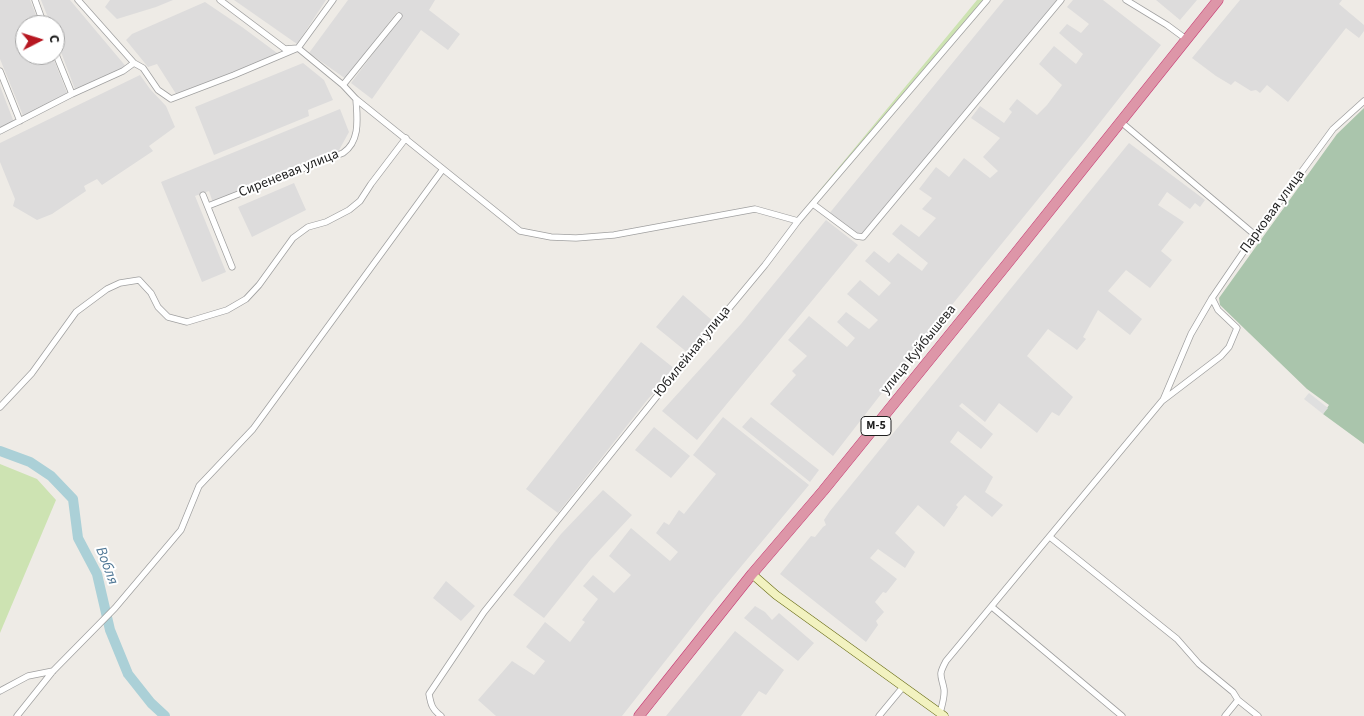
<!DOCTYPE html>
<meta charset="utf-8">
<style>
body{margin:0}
#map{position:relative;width:1364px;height:716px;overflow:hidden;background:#eeebe6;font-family:"Source Sans 3",sans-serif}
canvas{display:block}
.north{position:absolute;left:15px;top:15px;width:50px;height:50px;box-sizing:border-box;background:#fff;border:1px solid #a5a5a5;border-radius:50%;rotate:85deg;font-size:14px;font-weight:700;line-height:20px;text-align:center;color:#1f1f1f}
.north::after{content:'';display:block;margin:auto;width:18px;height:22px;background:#b71721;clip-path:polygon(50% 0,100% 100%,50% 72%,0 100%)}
</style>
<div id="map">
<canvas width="1364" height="716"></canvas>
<div class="north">С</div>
</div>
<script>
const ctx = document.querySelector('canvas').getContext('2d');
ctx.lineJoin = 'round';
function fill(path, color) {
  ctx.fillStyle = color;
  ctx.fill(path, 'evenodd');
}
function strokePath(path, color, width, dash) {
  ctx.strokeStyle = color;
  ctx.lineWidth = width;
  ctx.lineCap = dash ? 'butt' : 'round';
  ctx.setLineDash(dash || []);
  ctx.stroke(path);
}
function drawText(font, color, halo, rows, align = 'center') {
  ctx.font = font + ' "Source Sans 3",sans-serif';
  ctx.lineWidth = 4;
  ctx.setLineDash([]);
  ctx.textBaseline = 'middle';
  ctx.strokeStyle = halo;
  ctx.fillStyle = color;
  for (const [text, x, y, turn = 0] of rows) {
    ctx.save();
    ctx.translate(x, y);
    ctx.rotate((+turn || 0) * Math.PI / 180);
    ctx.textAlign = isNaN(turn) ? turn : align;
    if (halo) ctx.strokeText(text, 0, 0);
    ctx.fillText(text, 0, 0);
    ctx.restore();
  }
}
fill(new Path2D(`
 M0,0H30L40,25H25V55H52L69,98L24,118L0,59Z
 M41,0H70L128,69L76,92L55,36V25H51Z
 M110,0H173L156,7L117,19L105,7Z
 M234,0H326L297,44Z
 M348,0H435L429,10L460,34L448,50L421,30L372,99L351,83L402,15L397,12L346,79L309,53Z
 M1004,0H1057L864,236L858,238L828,215Z
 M1073,0H1103L1161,45L1087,139L916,349L833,456L770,404L796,375L792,371L807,356L788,340L809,316L847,347L855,338L837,322L846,312L869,329L878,320L847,294L860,280L879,296L891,283L865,261L874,251L889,263L898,253L922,271L928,263L892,234L901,224L919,237L936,218L922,209L932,198L919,189L936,167L949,177L964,158L990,178L998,171L983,157L1000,138L971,118L980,106L1004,123L1012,112L1009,109L1017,99L1037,115L1047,105L1062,85L1039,64L1054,46L1076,64L1083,54L1059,33L1067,24L1081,33L1089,24L1067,7Z
 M1156,0H1197L1180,20Z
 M1240,0H1342L1339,4L1364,25V31L1359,38L1346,28L1288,102L1267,85L1260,93L1256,90L1251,91L1235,81L1231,85L1216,76L1192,58Z
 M205,2L242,27L277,53L278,56L178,97L157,64L148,67L126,40L132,34Z
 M303,63L324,80L333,100L308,110L309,116L214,155L195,107Z
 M140,75L150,89L166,106L175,127L149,146L153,151L102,185L97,179L84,186L86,191L52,214L37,220L13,206L15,199L0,162V143Z
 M0,86L15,125L0,132Z
 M340,109L349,132L338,152L213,203L209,191L195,196L226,272L202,282L161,182Z
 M1129,143L1205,200L1200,207L1195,203L1190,209L1167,192L1158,205L1184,222L1161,251L1172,260L1150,288L1126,270L1108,291L1142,319L1130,335L1098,310L1083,337L1086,339L1077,350L1048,329L1027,356L1073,397L1059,416L1052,412L1037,433L999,403L985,422L962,403L959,406L993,434L981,449L958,431L950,442L993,477L985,492L1003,505L992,517L965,495L956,505L958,507L944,527L918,505L895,533L915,552L905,568L878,549L870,558L897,579L886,593L883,592L875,602L884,612L876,621L878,625L866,642L780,574L811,536L815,537L823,527L826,525L824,520L830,511Z
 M294,183L306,210L252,237L238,207Z
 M826,220L858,245L697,440L662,411L741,324Z
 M683,295L714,322L688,353L656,327Z
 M641,342L675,369L648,399L558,513L526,489Z
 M723,417L809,485L714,599L622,716H496L478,700L512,661L534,675L545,661L526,647L545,622L570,642L585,622L582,620L598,599L583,586L593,575L614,593L631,575L609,556L631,528L670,561L678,552L656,533L664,522L669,525L679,510L684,514L716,474L693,455Z
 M751,417L819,470L810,482L742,427Z
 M654,427L690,456L671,478L635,450Z
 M603,490L632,515L591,559L544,618L513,595L561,534Z
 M446,581L475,606L461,621L433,598Z
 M755,606L765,612L772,620L779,613L814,643L798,661L744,618Z
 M735,631L784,670L766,695L759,691L741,716H666Z`), '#dddcdc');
fill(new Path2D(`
 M977,0H985L809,206L810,202Z
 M0,464L37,479L56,500L0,633Z`), '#cde3b2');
fill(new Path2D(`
 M1364,108V444L1323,414L1329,405L1307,389L1220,305L1219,298L1337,134Z`), '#aac5ac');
fill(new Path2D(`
 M1309,393L1328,408L1323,414L1304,399Z`), '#dfdfdf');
strokePath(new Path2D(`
 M0,451L30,462L51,476L73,499L78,538L97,574L110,630L128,674L151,703L165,716`), '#abd0d7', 10);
const street = new Path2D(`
 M35,0L44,25
 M78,0L134,63L143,68L158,90L171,99L234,75L298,48L343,85L356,99L520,231L551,237L576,238L614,235L755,209L798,221
 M220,0L285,49L298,48L333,0
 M1126,0L1167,25L1186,39
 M55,52L72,94
 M0,71L20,121
 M343,85L399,16
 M1121,122L1255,235
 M0,131L72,94L123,71L134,63
 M203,195L232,267
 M813,204L856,236L863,237L1061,0
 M208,206L343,153C361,141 357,117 356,99
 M1163,400L1191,334L1212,298L1255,235L1333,129L1364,101
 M0,407L32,373L76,312L107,289L120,283L139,280L151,293L158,307L168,317L187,322L227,310L246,299L259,285L293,238L308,227L326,222L349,210L360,201L371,184L406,138
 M1050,537L1177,639L1199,664L1233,692L1238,700L1225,716
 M992,607L1122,716
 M0,691L28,676L53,671
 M1238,700L1258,716
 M940,713C942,705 945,697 944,689C941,674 938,676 946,661L1162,401L1221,356L1229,347L1237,328L1218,310L1212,298
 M17,716L53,671L115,608L181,530L199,486L253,429L443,169
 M441,716C432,709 431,705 429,694L484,612L682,365L765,265L798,221L987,0
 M879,716L903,687`);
const secondary = new Path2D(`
 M752,574L776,595L944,716`);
const highway = new Path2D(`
 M639,716L752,574L823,491L1007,264L1218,0`);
strokePath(street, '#a0a0a0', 7);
strokePath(secondary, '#666a11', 9);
strokePath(highway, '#c73872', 11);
strokePath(street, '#fff', 5.5);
strokePath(secondary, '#f2f2c0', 8);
strokePath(highway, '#dd96a8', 10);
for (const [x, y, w] of [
 [876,426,30]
]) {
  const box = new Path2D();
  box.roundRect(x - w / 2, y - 9.5, w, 19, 4);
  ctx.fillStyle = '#fff';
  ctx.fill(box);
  strokePath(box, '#1f1f1f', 1);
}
drawText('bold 12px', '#1f1f1f', null, [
 ["М-5",876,426]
]);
drawText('14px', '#1f1f1f', '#fff', [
 ["Сиреневая улица",289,174,-22],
 ["Парковая улица",1273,212,-54],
 ["улица Куйбышева",919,350,-51],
 ["Юбилейная улица",693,352,-51]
]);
drawText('italic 15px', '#4f7795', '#fff', [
 ["Вобля",106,566,69]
]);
</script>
